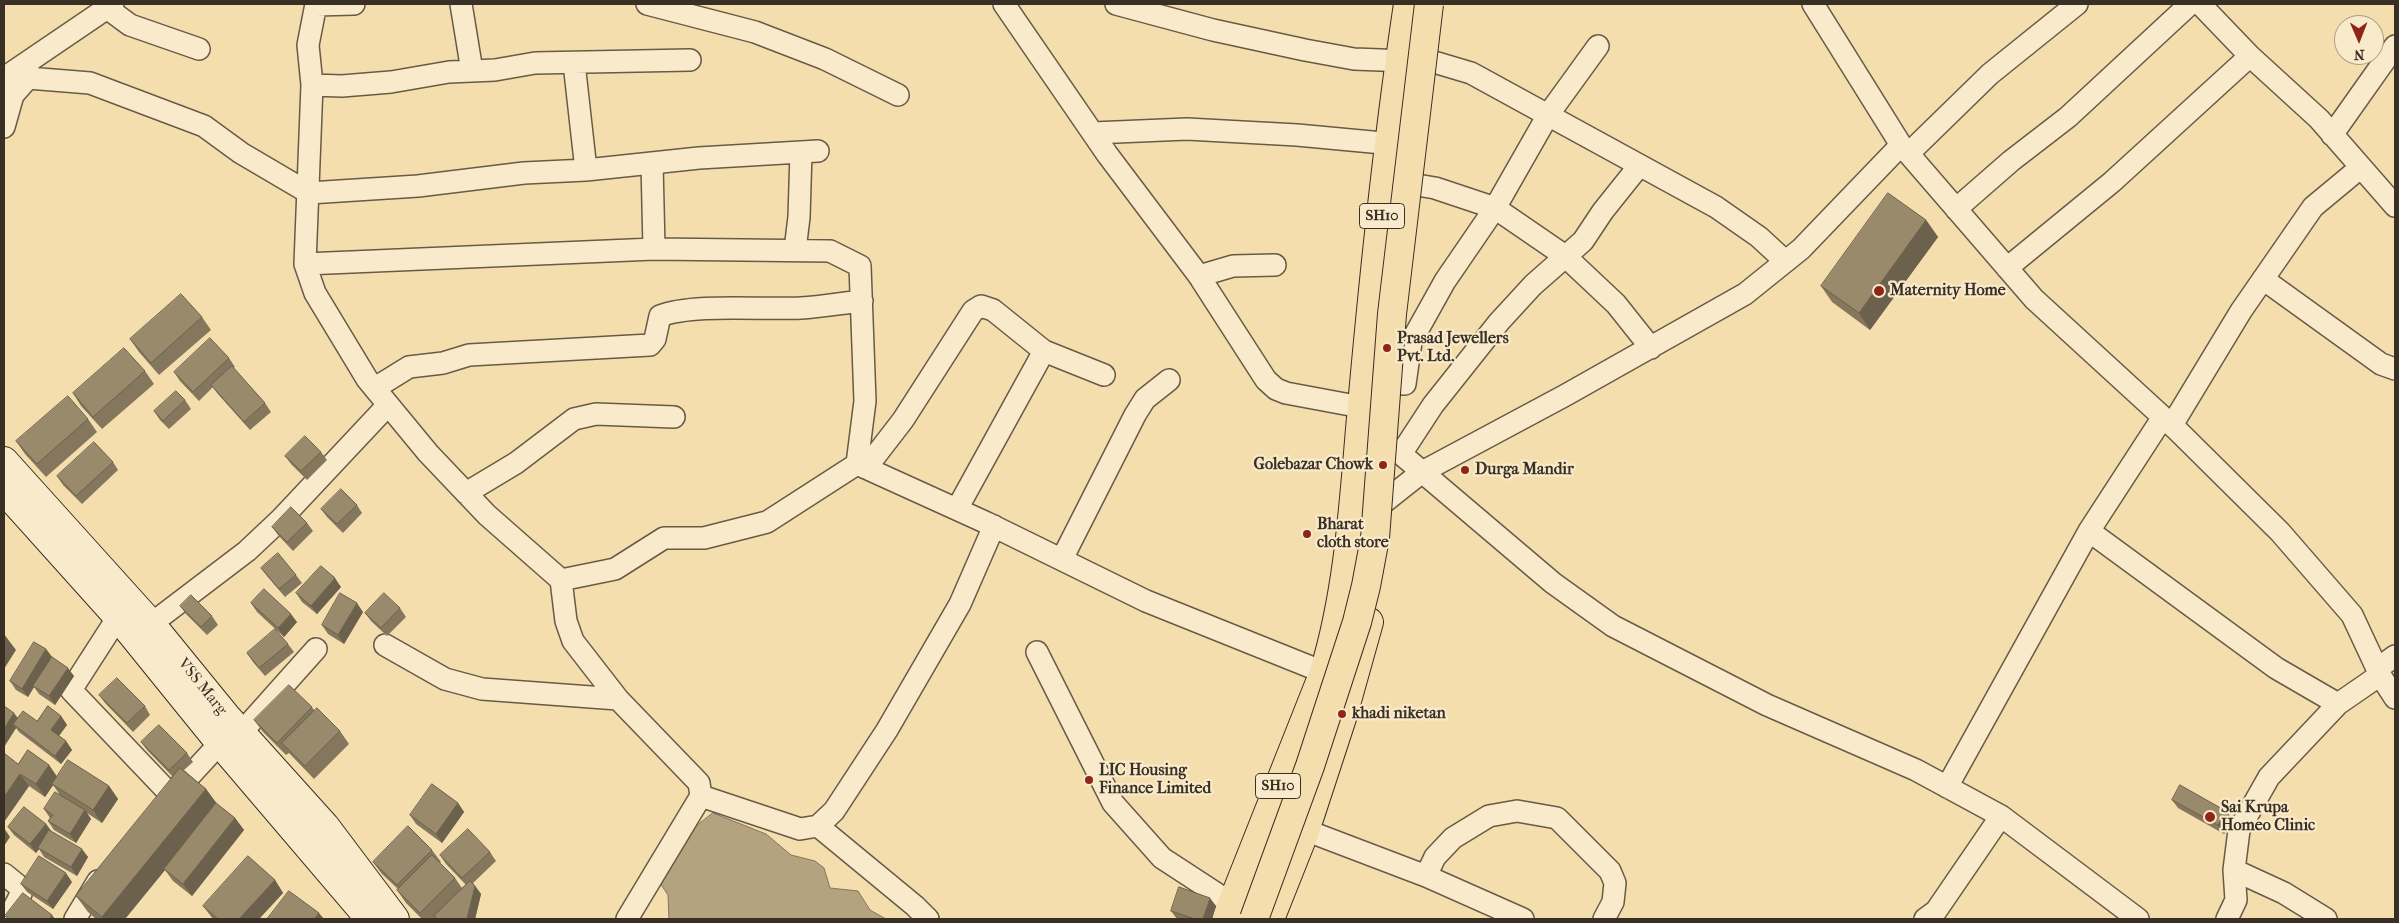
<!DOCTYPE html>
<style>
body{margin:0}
#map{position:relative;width:2399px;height:923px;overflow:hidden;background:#f5deae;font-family:"IM FELL French Canon",serif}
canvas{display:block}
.frame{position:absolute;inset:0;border:5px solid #382f25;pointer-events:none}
.north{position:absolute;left:2334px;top:15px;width:50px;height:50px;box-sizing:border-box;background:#f8eaca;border:1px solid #ab9f88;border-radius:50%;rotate:179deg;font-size:14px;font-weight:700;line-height:20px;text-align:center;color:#382f25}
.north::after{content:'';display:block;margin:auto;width:18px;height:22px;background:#8f2418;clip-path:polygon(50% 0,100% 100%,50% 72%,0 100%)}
</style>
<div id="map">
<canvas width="2399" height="923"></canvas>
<div class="frame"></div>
<div class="north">N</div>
</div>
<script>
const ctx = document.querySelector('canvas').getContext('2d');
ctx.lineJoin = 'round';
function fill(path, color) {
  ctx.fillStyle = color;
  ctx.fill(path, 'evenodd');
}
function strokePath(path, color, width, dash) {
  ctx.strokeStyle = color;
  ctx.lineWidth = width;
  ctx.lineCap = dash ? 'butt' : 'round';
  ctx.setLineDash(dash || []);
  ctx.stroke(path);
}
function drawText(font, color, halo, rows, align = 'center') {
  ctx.font = font + ' "IM FELL French Canon",serif';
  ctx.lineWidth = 4.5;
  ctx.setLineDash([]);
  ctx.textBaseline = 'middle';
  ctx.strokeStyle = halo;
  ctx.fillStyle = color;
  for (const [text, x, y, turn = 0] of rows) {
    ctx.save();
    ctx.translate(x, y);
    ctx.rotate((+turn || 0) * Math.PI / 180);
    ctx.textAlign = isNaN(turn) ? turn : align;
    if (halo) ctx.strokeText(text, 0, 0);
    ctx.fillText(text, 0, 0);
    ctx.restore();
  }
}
const water = new Path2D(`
 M713,813L766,834L791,855L815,861L824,868L830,888L858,891L870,910L886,919H669L668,895L660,883L671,846Z`);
fill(water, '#b5a27f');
strokePath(water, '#83745b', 1);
const minor = new Path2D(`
 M461,4L472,71
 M647,4L755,32L825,59L898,95
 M1004,4L1107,154L1199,276L1266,380L1276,389L1286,393L1361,407
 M1116,4L1213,30L1305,50L1354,59L1434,62L1471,73L1716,207L1759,237L1785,261
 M1813,4L1901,145L2034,299L2177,430L2280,532L2352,615L2380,675L2395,698
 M2200,4L2250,56L2319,119L2395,206
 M316,5L354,4
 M107,8L130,25L199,49
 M574,63L586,170
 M4,78L113,4
 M28,78L90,83L204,126L241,153L309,193L418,186L524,173L586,170L699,158L818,151
 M312,85L342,86L391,82L449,72L495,70L535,63L690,60
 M4,127L13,95L28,78V64
 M1093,133L1187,129L1297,135L1404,145
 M2332,135L2395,46
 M1909,153L1990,74L2077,4
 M652,163L654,249
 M1393,181L1435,188L1495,208L1565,256L1616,304L1651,348
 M1956,209L2011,161L2068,117L2190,4
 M795,250L799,217L801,152
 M305,264L654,249L830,251L860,266L865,401L857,464L767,522L704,538H664L615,569L561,580L487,515L428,453L367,379L315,293L305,264L312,85L308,45L316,4
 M2007,268L2112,182L2250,56
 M1199,276L1233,266L1275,265
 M2263,279L2381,364L2395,369
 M1371,382L1405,384L1411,342L1445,281L1495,208L1548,115L1598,46
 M375,388L409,367L443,363L469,355L650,345L655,339L660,316C693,303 763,310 801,308C822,307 842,303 862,301
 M2172,425L2241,311L2313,207L2360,168
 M1371,435L1401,454L1553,583L1613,626L1767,705L1916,770L2001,816L2138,919
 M1401,454L1433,405L1499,322L1533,285L1583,241L1603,211L1639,166
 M857,464L987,523L1146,601L1338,678
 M866,468L903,420L973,311L981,306L993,310L1044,351L1104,375
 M466,493L516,463L574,419L596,414L674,417
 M957,509L1044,351
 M1369,514L1422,472L1564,396L1745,294L1801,249L1901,145
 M2089,531L2276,668L2338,704
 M1062,559L1135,415L1145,399L1169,380
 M561,580L566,621L573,641L618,699L699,783L701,796L627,919
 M118,617L71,690L170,794
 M151,624L247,551L281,519L388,405
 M385,645L445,679L482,689L618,699
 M1037,652L1113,803L1162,858L1231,903
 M2377,669L2395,656
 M241,733L316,649
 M1947,787L2089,531L2163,417
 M170,794L186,780L220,743
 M701,796L800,829L818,826L834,811L887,730L960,604L994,526
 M1292,825L1426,876L1523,919
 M818,826L915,906L928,919
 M2234,870L2284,893L2326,919
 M4,874L20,887L21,894L8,919
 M1426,876L1435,857L1453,838L1489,816L1517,811L1557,818L1610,871L1615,883L1613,902L1604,919
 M75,919L98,881
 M1925,919L1936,911L2001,816
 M2227,919L2236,900L2234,870L2239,830L2269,777L2338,704L2380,675`);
const secondary = new Path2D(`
 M4,461L151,624L226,716L325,826L395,919
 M4,490L118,617L220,743L370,919`);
const primary = new Path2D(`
 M1226,919L1324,672C1350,586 1354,495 1362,406C1374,272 1388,137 1408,4
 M1270,919L1305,831L1343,715L1369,622`);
strokePath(minor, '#675b47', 24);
strokePath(secondary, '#382f25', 30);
strokePath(primary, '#382f25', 30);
strokePath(minor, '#f8eaca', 21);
strokePath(secondary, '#f8eaca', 28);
strokePath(primary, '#f5deae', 28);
const primaryBridge = new Path2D(`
 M1254,919L1310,766L1357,622L1366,586L1375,538L1392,314L1429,4`);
strokePath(primaryBridge, '#382f25', 30, []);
strokePath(primaryBridge, '#f5deae', 28);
fill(new Path2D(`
 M1926,220L1938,237L1870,330L1832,302L1821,286Z
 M202,317L211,330L159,375L139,352L130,339Z
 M229,358L235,367L233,368L265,403L271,412L250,430L217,393L213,387L199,401L180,381L174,372Z
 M145,371L154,384L102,429L81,406L73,393Z
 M185,400L191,409L169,429L160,420L154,411Z
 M88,419L97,432L46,477L25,454L16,441Z
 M321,452L327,460L307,480L291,464L285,456Z
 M113,462L118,470L82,504L63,485L57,476Z
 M357,505L362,513L343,533L327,517L321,509Z
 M307,523L313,531L293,551L278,535L272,527Z
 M261,568L296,575L302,583L285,597L267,576Z
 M341,587L317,614L302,602L296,593Z
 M251,603L297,622L284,637L257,612Z
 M180,606L212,616L218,625L207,635L186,614Z
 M400,608L406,617L387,636L371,621L365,613Z
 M363,612L344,644L328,634L322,625Z
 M288,644L294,652L265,676L253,662L247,653Z
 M46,649L52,657L74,676L55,705L39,694L34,687L28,697L16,690L10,681Z
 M99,695L145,706L150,715L133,732L105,703Z
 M4,706L18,718L37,721L61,716L67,725L59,736L66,741L72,750L61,764L19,732L16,728L4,747Z
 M312,707L314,710L340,731L349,744L314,779L289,753L286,755L263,732L254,720Z
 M141,742L187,753L193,762L184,770L206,789L216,803L235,818L244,830L192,896L173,881L165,870L125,919H96L88,912L76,896L173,777L147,750Z
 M18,764L49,765L57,777L109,786L118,799L102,823L87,813L91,819L76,843L54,830L48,821L50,818L44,809L60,795L53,785L45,797L29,786L4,822Z
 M2172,800L2226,811L2232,819L2224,834L2178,808Z
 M458,803L464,812L442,843L416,824L410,815Z
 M46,824L51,831L88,857L77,876L44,857L39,849L36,853L14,835L8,827Z
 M432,850L441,862L440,863L455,878L462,888L466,885L446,864L440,855L490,852L496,861L473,883L481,894L475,919H422L406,903L397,890L398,889L382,874L373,862Z
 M275,880L283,893L259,919H213L203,906Z
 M72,882L53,909L27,892L21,884Z
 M1216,906L1212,919H1177L1171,911Z`), '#84775d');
fill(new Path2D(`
 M1926,220L1938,237L1870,330L1859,313Z
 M335,578L341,587L317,614L311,606Z
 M357,603L363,612L344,644L338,635Z
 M291,614L297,622L284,637L278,628Z
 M4,634L16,650L4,669Z
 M46,649L52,657L33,686L34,687L28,697L22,689Z
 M68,668L74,676L55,705L49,696Z
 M14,713L20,721L13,724L16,728L4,747V729Z
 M61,716L67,725L57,738L51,730Z
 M66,741L72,750L61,764L55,756Z
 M49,765L58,778L45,797L36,784Z
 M20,774L29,786L4,822V797Z
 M109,786L118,799L102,823L93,810Z
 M206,789L218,805L164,869L165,870L125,919H104L102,917Z
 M458,803L464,812L442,843L436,834Z
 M85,810L91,819L76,843L70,834Z
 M2226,811L2232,819L2224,834L2218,825Z
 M235,818L244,830L192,896L183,884Z
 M46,824L52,832L36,853L30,844Z
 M4,828L10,837L4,846Z
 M82,849L88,857L77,876L71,867Z
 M66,873L72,882L53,909L47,901Z
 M275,880L283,893L259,919H239Z
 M475,886L481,894L475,919H467Z
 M1210,898L1216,906L1212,919H1203Z
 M319,913L324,919H314Z
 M52,915L55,919H49Z`), '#6c614c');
const building = new Path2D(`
 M1888,193L1926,220L1859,313L1821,286Z
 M181,294L202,317L151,363L130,339Z
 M210,338L229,358L193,392L174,372Z
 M124,348L145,371L93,417L73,393Z
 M232,366L265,403L244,422L211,385Z
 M176,391L185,400L163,421L154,411Z
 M68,396L88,419L37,464L16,441Z
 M305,436L321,452L301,471L285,456Z
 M94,442L113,462L76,496L57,476Z
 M341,489L357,505L337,524L321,509Z
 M291,507L307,523L287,542L272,527Z
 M278,553L296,575L279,589L261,568Z
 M321,566L335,578L311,606L296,593Z
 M264,589L291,614L278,628L251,603Z
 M340,593L357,603L338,635L322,625Z
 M384,593L400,608L381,628L365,613Z
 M191,595L212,616L201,627L180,606Z
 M275,629L288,644L259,668L247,653Z
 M34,642L46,649L22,689L10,681Z
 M52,657L68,668L49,696L33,686Z
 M117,678L145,706L127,723L99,695Z
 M289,685L312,707L277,743L254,720Z
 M4,706L14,713L4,729Z
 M48,706L61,716L51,730L66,741L55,756L13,724L23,711L37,721Z
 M317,708L340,731L305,766L282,743Z
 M159,725L187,753L169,770L141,742Z
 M28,750L49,765L36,784L20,774L4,797V753L18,764Z
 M68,760L109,786L93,810L52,784Z
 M180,768L206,789L102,917L76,896Z
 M432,784L458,803L436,834L410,815Z
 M2180,785L2226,811L2218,825L2172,800Z
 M55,792L85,810L70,834L48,821L53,815L44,809Z
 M216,803L235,818L183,884L164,869Z
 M24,807L46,824L30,844L8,827Z
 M408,826L432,850L397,885L373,862Z
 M468,829L490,852L462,878L440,855Z
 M49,830L82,849L71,867L38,848Z
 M432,855L455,878L420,913L397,890Z
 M39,856L66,873L47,901L21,884Z
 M248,856L275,880L239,919H218L203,906Z
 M470,881L475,886L467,919H437L434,916Z
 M1179,887L1210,898L1203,919H1195L1171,911Z
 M289,891L319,913L314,919H270L268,918Z
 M23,893L52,915L49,919H9L5,916Z`);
fill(building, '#9a8a6c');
strokePath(building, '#6c614c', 1);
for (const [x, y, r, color] of [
 [1879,291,6,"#8f2418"],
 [1387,348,5,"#8f2418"],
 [1383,465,5,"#8f2418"],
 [1465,470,5,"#8f2418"],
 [1307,534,5,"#8f2418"],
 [1342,714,5,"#8f2418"],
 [1089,780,5,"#8f2418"],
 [2210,817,6,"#8f2418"]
]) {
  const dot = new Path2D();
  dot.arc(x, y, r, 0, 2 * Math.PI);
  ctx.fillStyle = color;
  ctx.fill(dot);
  strokePath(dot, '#f8eaca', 2);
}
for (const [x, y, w] of [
 [1382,216,45],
 [1278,786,45]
]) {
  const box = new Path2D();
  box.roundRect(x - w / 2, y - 12.5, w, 25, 4);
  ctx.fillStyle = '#f8eaca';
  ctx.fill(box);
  strokePath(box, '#382f25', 1);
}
drawText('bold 15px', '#382f25', null, [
 ["SH10",1382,216],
 ["SH10",1278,786]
]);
drawText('bold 16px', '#382f25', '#f8eaca', [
 ["Maternity Home",1890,291],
 ["Prasad Jewellers",1397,339],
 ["Pvt. Ltd.",1397,357],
 ["Golebazar Chowk",1373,465,"right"],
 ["Durga Mandir",1475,470],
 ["Bharat",1317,525],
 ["cloth store",1317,543],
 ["khadi niketan",1352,714],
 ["LIC Housing",1099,771],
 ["Finance Limited",1099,789],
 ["Sai Krupa",2221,808],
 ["Homeo Clinic",2221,826]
], 'left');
drawText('16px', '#382f25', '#f8eaca', [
 ["VSS Marg",202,687,51]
]);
</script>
